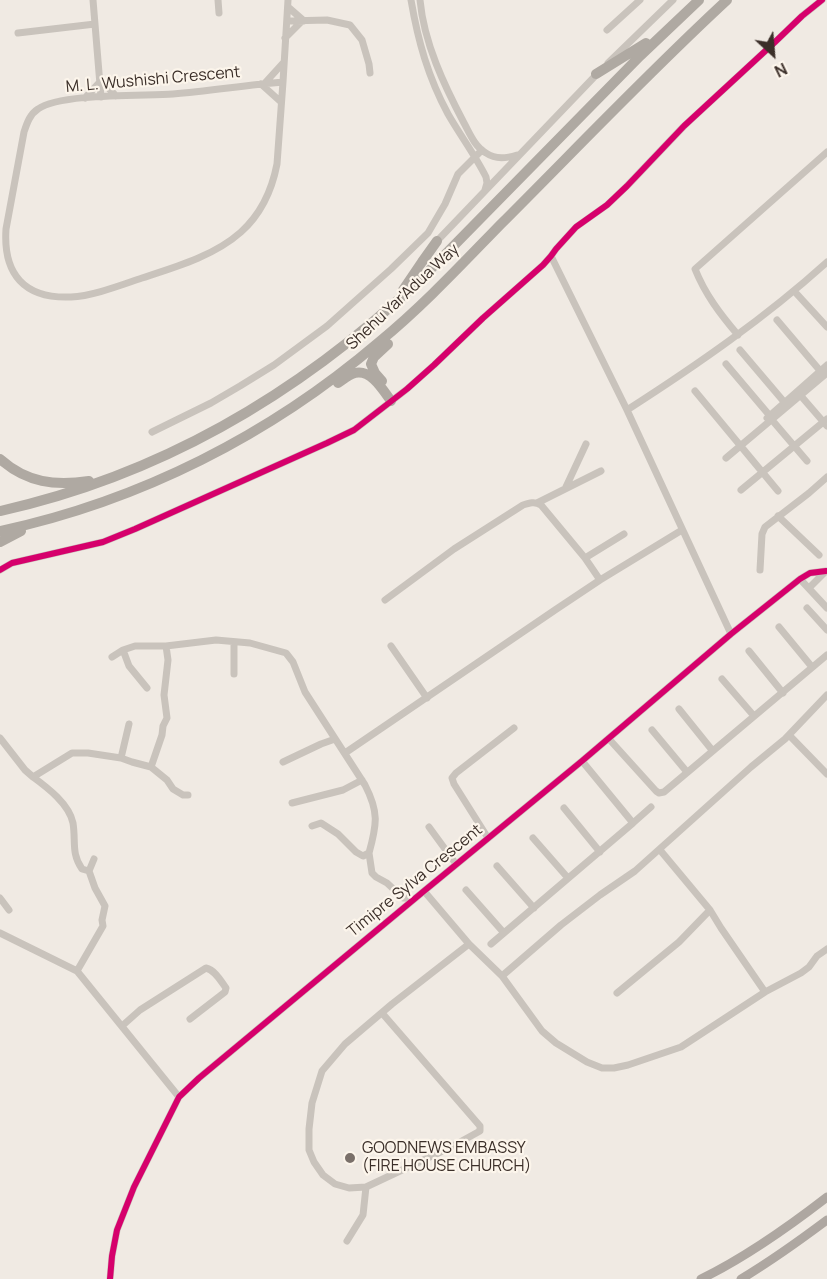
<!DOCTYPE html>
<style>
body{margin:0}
#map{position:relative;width:827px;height:1279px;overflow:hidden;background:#f0eae3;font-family:Manrope,sans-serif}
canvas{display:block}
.north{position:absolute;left:743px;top:24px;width:60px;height:60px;-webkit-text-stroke:4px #fcf5eb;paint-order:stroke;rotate:154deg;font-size:16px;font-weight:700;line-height:24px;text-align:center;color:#3b2f29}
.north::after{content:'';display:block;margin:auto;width:21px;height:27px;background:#3b2f29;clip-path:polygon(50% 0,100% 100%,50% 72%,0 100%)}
</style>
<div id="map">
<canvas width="827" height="1279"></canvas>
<div class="north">N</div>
</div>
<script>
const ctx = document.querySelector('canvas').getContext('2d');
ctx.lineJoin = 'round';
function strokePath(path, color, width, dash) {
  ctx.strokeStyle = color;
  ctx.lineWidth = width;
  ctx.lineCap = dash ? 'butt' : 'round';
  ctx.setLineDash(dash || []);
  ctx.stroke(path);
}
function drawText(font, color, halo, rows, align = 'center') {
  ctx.font = font + ' Manrope,sans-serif';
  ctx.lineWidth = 4.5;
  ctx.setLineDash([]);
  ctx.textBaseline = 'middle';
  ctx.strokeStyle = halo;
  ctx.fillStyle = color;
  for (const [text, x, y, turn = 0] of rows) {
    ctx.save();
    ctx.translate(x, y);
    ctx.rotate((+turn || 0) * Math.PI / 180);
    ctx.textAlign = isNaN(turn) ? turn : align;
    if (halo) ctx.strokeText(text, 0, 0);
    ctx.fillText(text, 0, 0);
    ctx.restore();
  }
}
strokePath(new Path2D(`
 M93,0L101,97
 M218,0L219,13
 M411,0C418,41 428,77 448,114C460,135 475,155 486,177L487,183L485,190
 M420,0C424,43 444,85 464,123C470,134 475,147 486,153C496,160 507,158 517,155
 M288,7L304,21
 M287,21L327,20L350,25L362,40L369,64L370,73
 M607,30L640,0
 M18,33L95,24
 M285,38L302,21
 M608,63L673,0
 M100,79L116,96
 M283,82L277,164C272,190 261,214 241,232C214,256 176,267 142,278C121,285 93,296 71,297C24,299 3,274 6,229L24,132C27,123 30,114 38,109C60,93 144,96 173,94C210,91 246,85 283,82Z
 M283,82L288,0
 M261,84L281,102
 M264,84L284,62
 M85,98L100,82
 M437,241L598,73
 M551,256L627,410L731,634
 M795,292L827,327
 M777,320L822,373
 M738,335C720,314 705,294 695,269L827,152
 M740,350L785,403
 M726,364L770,416
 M695,391L778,491
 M801,396L827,426
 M627,410C697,365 765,318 827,262
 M767,418L827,365
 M772,420L807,461
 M152,432L211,403L240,386L274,365L327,326L391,269L428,233L445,204L458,174L482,150
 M726,458L827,373
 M565,489L601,471
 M741,490L827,419
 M537,503L565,489L586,444
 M778,516L819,555
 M585,558L624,534
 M0,570L12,563L103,542L135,529L327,443L354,430L407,389L434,365L483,318L543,265L551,256L556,249L576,227L607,205L627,186L684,126L775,42L802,16L822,0
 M760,570L762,534L765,527L809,493L827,477
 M800,579L827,608
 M809,588L825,572
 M385,600L454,549L523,505C529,503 535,501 541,505L585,558L600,580
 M807,608L827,630
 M779,627L812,667
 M391,646L427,698
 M123,650L129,666L147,688
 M749,651L783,693
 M112,657L123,650L135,646H166
 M234,674V642
 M722,679L754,716
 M679,709L712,750
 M652,730L687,772
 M789,735L827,774
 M0,738L25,770L33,777L72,753H88L121,758L132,762L151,767L167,780L173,789L183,795H188
 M609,739L656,791L659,793L664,792L827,655
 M345,753L555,610L600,580L682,530
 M121,758L129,724
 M283,762L321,744L335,739
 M151,767L162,735L163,726L167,718L164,695L168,660L166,646L216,640L250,643L286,653L293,662L305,692L365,785C379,812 377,824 369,853L363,856L356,852L338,834L321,823L312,826
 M33,777C48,788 69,804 73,823C76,842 71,853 82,869L89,871L94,859
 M292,803L343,790L362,780
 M564,808L600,852
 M633,823L651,807
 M429,827L456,864
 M488,838L454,784L452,778L456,773L514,728
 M533,838L568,878
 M660,850L710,910L721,928L765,992
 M369,853L372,873L376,877L387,883L403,898H407L410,902
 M497,866L534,908
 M89,871L95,888L105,906L102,920L103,926L77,971L179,1097
 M466,890L504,933
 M424,891L469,944L502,976L542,1031L556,1043L587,1062L602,1068H614L628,1065L681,1047L765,992L801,973L809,967L817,956L827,949
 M0,898L9,910
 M0,933L77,971
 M491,944L633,823L582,761
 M502,976L561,925L600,895L635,871L751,767L785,739L827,695
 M617,993L679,942L710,910
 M382,1013L480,1126V1131L451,1147L366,1187L349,1188L335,1184L323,1175L314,1162L309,1150V1129L312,1103L322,1071L345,1044L392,1004L469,944
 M122,1026L140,1010L206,968C215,970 221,981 226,988L225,992L190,1019
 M347,1241L363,1215L366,1187
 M110,1279L112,1256L117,1230L134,1187L179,1097L199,1078L424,891L582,761L731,634L800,579L810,573L826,571`), '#c9c3bc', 7);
strokePath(new Path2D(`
 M701,1279C746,1257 787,1228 827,1197
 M741,1279C771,1261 799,1241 827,1220`), '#aea7a1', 9);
strokePath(new Path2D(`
 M596,74L646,43
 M403,290L422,262L437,241
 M382,381L375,373L371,364L374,357L388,344
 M338,383C343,380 348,375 355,373C371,369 383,390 391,401
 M0,459C27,483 55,486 89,481
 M0,511C162,475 303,391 422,278L640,56L699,0
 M0,531C140,501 270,435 379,342C423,306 462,264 501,224C576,149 649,72 727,0
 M0,542L21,531`), '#afa9a2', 10);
strokePath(new Path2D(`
 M0,570L12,563L103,542L135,529L327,443L354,430L407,389L434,365L483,318L543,265L551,256L556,249L576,227L607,205L627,186L684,126L775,42L802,16L822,0
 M110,1279L112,1256L117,1230L134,1187L179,1097L199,1078L424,891L582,761L731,634L800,579L810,573L826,571`), '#d6006c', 6);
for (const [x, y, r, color] of [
 [350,1158,6,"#7a706a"]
]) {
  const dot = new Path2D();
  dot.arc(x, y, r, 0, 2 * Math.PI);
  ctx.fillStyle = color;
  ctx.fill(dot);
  strokePath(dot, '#fcf5eb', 2);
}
drawText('16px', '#3b2f29', '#fcf5eb', [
 ["M. L. Wushishi Crescent",153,80,-5],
 ["Shehu Yar'Adua Way",403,297,-43],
 ["Timipre Sylva Crescent",415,881,-39]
]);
drawText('16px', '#3b2f29', '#fcf5eb', [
 ["GOODNEWS EMBASSY",362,1149],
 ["(FIRE HOUSE CHURCH)",362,1167]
], 'left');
</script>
